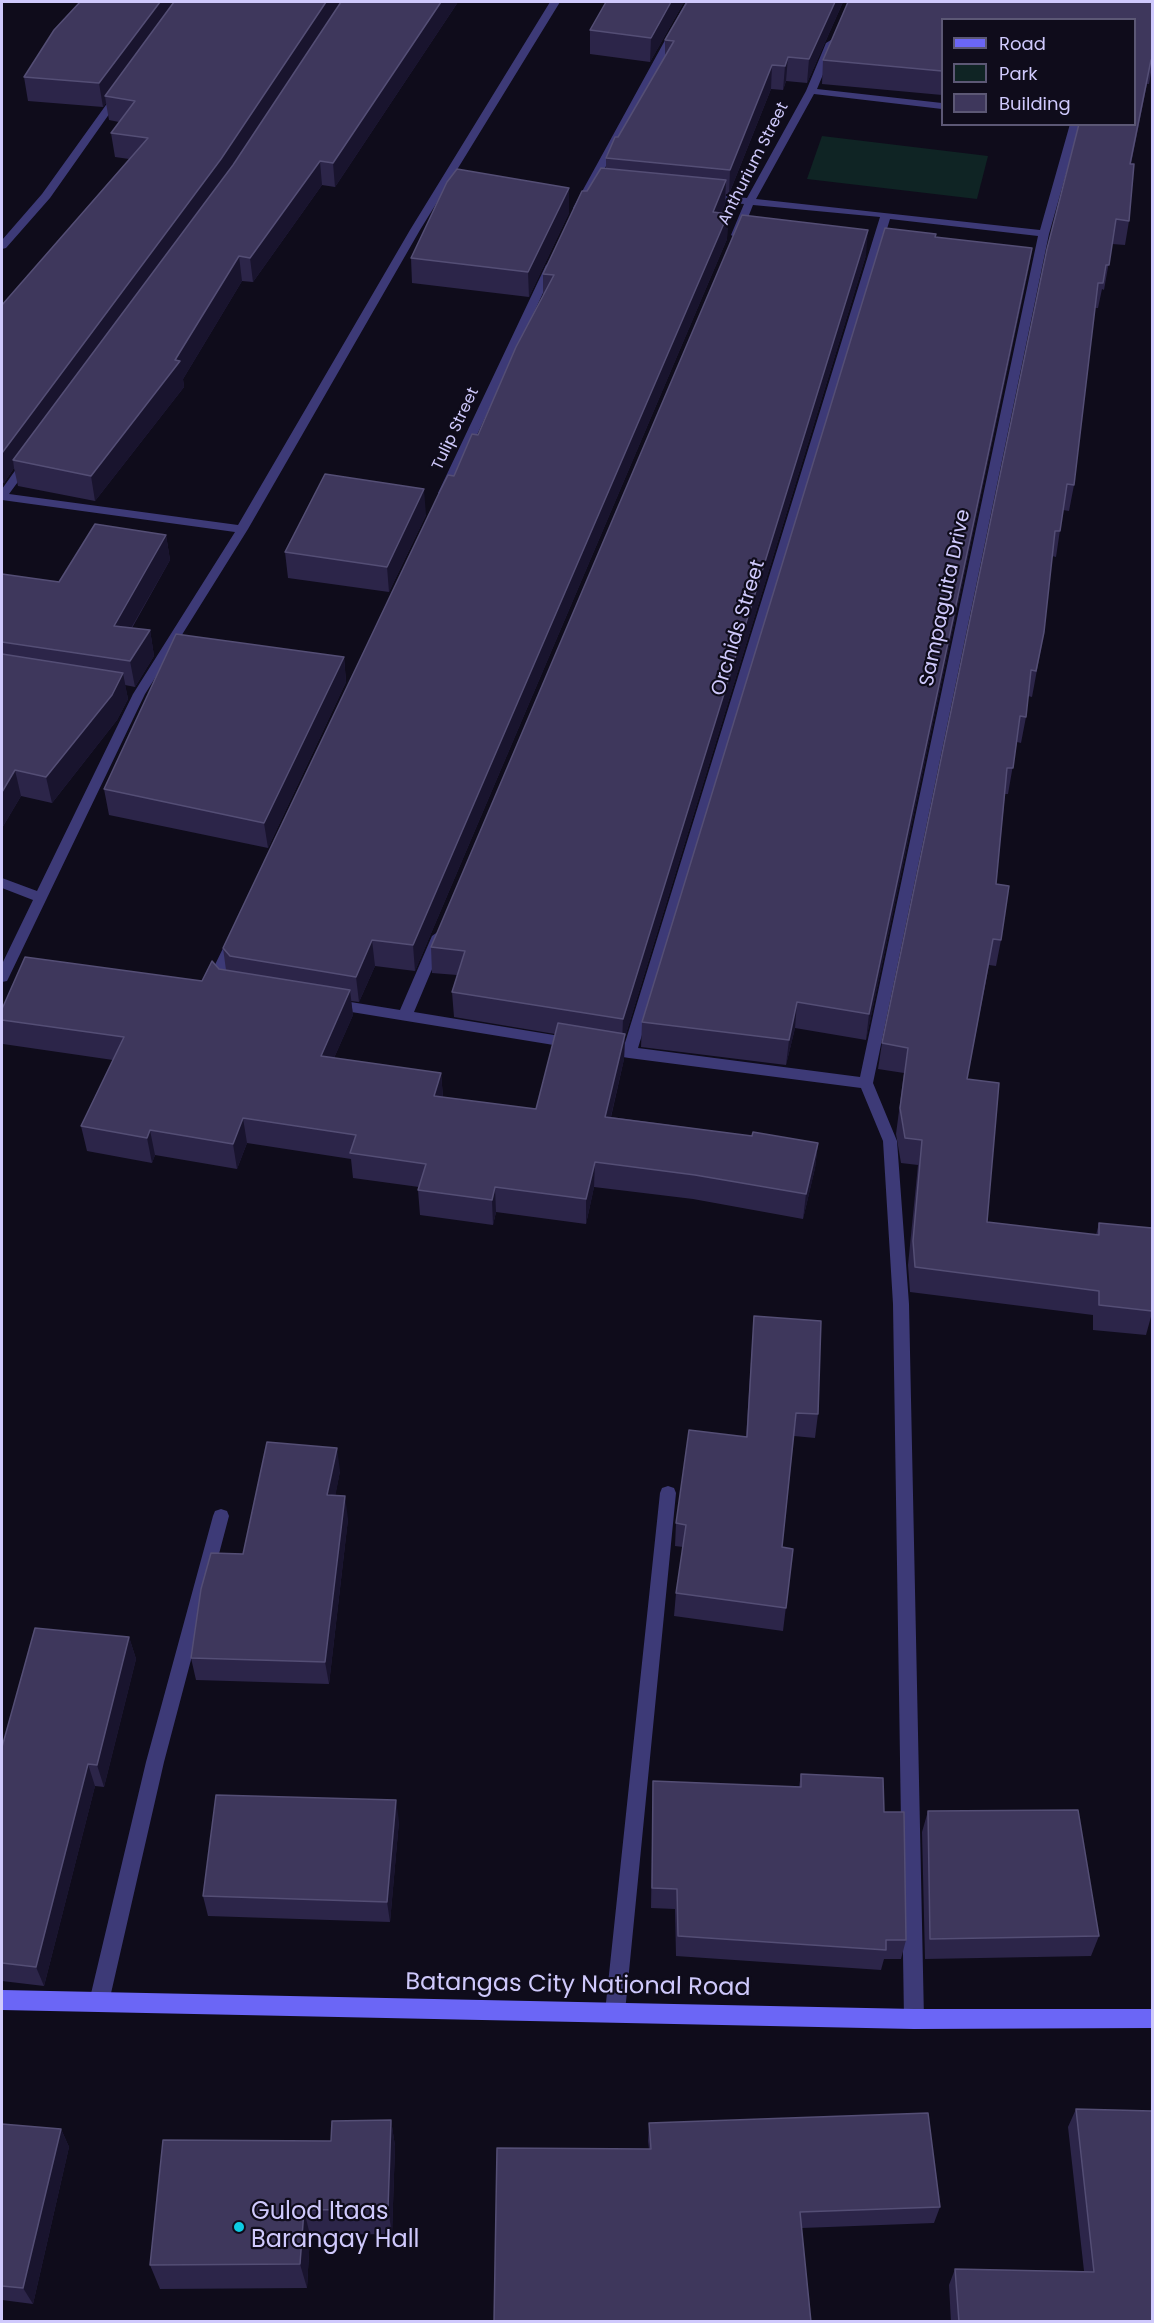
<!DOCTYPE html>
<style>
body{margin:0}
#map{position:relative;width:1154px;height:2323px;overflow:hidden;background:#0f0c1b;font-family:Poppins,sans-serif}
canvas{display:block}
.frame{position:absolute;inset:0;border:3px solid #cfc9fc;pointer-events:none}
.legend{position:absolute;left:941px;top:18px;width:195px;height:108px;box-sizing:border-box;background:#0f0c1b;border:2px solid #5c5875;margin:0;padding:8px 10px;list-style:none;font-size:18px;color:#cfc9fc}
.legend li{display:flex;align-items:center;gap:12px;height:30px}
.legend b{width:30px;border:2px solid #5c5875}
</style>
<div id="map">
<canvas width="1154" height="2323"></canvas>
<div class="frame"></div>
<ul class="legend">
<li><b style="height:8px;background:#6b66f6"></b>Road</li>
<li><b style="height:16px;background:#0f2424"></b>Park</li>
<li><b style="height:16px;background:#3e375c"></b>Building</li>
</ul>
</div>
<script>
const ctx = document.querySelector('canvas').getContext('2d');
ctx.lineJoin = 'round';
function fill(path, color) {
  ctx.fillStyle = color;
  ctx.fill(path, 'evenodd');
}
function strokePath(path, color, width, dash) {
  ctx.strokeStyle = color;
  ctx.lineWidth = width;
  ctx.lineCap = dash ? 'butt' : 'round';
  ctx.setLineDash(dash || []);
  ctx.stroke(path);
}
function drawText(font, color, halo, rows, align = 'center') {
  ctx.font = font + ' Poppins,sans-serif';
  ctx.lineWidth = 4.5;
  ctx.setLineDash([]);
  ctx.textBaseline = 'middle';
  ctx.strokeStyle = halo;
  ctx.fillStyle = color;
  for (const [text, x, y, turn = 0] of rows) {
    ctx.save();
    ctx.translate(x, y);
    ctx.rotate((+turn || 0) * Math.PI / 180);
    ctx.textAlign = isNaN(turn) ? turn : align;
    if (halo) ctx.strokeText(text, 0, 0);
    ctx.fillText(text, 0, 0);
    ctx.restore();
  }
}
fill(new Path2D(`
 M822,136L988,156L977,199L807,179Z`), '#0f2424');
fill(new Path2D(`
 M550,2H560L420,230L248,529L145,694L9,977L7,981L2,982V964L33,900L2,888V878L37,891L133,694L235,532L2,500V489L24,458L28,457L34,460L9,494L238,525L410,230Z
 M686,2H696L583,208L574,210L573,208Z
 M831,40L836,43L817,89L942,103V109L814,94L756,199L1040,230L1070,124H1080L1049,234L873,1083L897,1141L909,1304L924,2019L921,2026L914,2029L907,2026L904,2019L893,1304L883,1141L861,1088L629,1058L604,1054L597,1049L604,1044L624,1046L880,217L753,205L741,235L736,238L731,235L744,204L705,200L700,197L705,194L747,198L806,91L826,43ZM890,219L1038,236L860,1077L638,1048Z
 M116,91L124,93L50,198L6,248L2,249V240L42,194Z
 M551,262L556,265L450,493L444,496L440,495L438,493L546,265Z
 M439,931L446,936L414,1012L572,1038L579,1043L577,1047L572,1048L327,1008L325,1004L332,999L400,1010L432,936Z
 M233,936L240,941L224,974L233,985L226,990L221,989L210,975L228,938Z
 M668,1486L674,1488L676,1493L625,2012L622,2019L615,2022L608,2019L605,2012L660,1493L662,1488Z
 M221,1509L227,1511L229,1516L164,1762L109,2002L106,2009L99,2012L92,2009L89,2002L146,1762L213,1516L215,1511Z`), '#3d3a77');
fill(new Path2D(`
 M2,1990L914,2009H1152V2028L914,2029L2,2010Z`), '#6b66f6');
fill(new Path2D(`
 M80,2H458L335,187L322,185L253,282L242,281L183,379L184,387L95,501L18,486L14,468L4,483L2,482V305L129,159L115,157L111,133L119,122L109,120L106,103L103,107L28,101L24,77Z
 M684,2L650,62L590,54V30Z
 M687,2H843L807,83L786,81L783,90L771,89L729,194H726L725,204L722,213L728,214L727,239L415,971L375,966L359,1002L351,1001L353,1015L334,1058L441,1073L443,1097L536,1109L555,1034L454,1017L452,992L457,975L432,973L431,947L866,255L625,1037L624,1059L611,1117L752,1136L818,1143L815,1168L803,1219L693,1199L594,1187L586,1224L496,1212L493,1225L420,1215L418,1190L419,1187L353,1178L351,1159L247,1143L237,1169L155,1155L152,1163L87,1151L81,1126L113,1060L3,1044L2,1037V1009L202,981L219,969L226,970L223,948L454,476L478,435L543,296V274L587,191L606,168V158L665,57V40Z
 M848,2H1152V67L1149,84H1147L1131,164H1134L1129,221L1125,245L1112,244L1104,290L1102,289L1098,308H1095L1074,485L1069,511L1063,510L1056,557L1052,556L1044,632L1032,697L1028,696L1026,717L1021,743L1017,742L1008,794H1005L996,884L1009,886L1001,940L996,966L989,965L967,1079L999,1083L987,1222L1096,1235L1099,1223L1152,1228V1313L1146,1335L1093,1330V1315L910,1292L908,1265L918,1165L901,1163L896,1134L904,1073L878,1069L882,1043L1047,249L1079,124H1134V20H942V95L822,84L823,60Z
 M569,213L529,297L412,283L411,258Z
 M935,237L1032,248L1028,272L866,1040L795,1028L786,1065L641,1047L642,1022Z
 M426,515L389,592L288,578L285,552Z
 M166,535L170,560L132,628L150,630L154,656L135,687L125,685L128,699L117,720L52,803L21,796L2,828V574L59,582Z
 M344,657L346,682L268,848L109,815L104,789Z
 M754,1316L818,1414L815,1438L794,1436L782,1547L793,1549L783,1631L674,1616L676,1593L683,1547L675,1546L676,1523L746,1437Z
 M340,1471L335,1496L348,1519L329,1684L196,1680L191,1658L243,1554Z
 M129,1637L136,1659L104,1787L95,1786L44,1986L2,1981V1747Z
 M801,1774L884,1812L906,1940L901,1959H884L881,1970L676,1956L675,1909L651,1908L653,1781L799,1787Z
 M928,1811L1099,1936L1091,1956L925,1959L922,1832Z
 M399,1821L390,1922L208,1916L203,1896Z
 M1076,2109L1152,2322H951L949,2285L955,2269L1084,2271L1068,2127Z
 M391,2120L395,2146L392,2234L310,2235L307,2288L160,2289L150,2265L331,2141Z
 M649,2123L940,2207L934,2223L802,2228L649,2149L648,2141Z
 M2,2124L61,2129L69,2147L33,2304L2,2300Z`), '#2c2549');
fill(new Path2D(`
 M160,2H181L105,96L106,103L103,107L99,83Z
 M326,2H344L224,184L13,460L14,468L4,483L2,472V453Z
 M441,2H458L335,187L333,163Z
 M671,2H684L650,62L651,38Z
 M835,2H843L807,83L809,59Z
 M788,57L786,81L783,90L785,66Z
 M772,65L771,89L729,194L730,170Z
 M320,161L322,185L253,282L250,258Z
 M726,180L725,204L712,237L713,212Z
 M569,188V213L529,297L528,272Z
 M728,214L727,239L415,971L413,945Z
 M868,230L866,255L625,1037L624,1059L605,1142V1117L622,1044L623,1019Z
 M1032,248L1028,272L866,1040L869,1014Z
 M239,256L242,281L183,379L184,387L95,501L91,476L175,360Z
 M424,489L426,515L389,592L387,567Z
 M166,535L170,560L118,651L114,626Z
 M150,630L154,656L135,687L130,661Z
 M344,657L346,682L268,848L264,823Z
 M123,673L128,699L117,720L52,803L46,777Z
 M15,770L21,796L2,828V792Z
 M372,940L375,966L359,1002L356,977Z
 M350,990L353,1015L324,1081L321,1056Z
 M797,1002L795,1028L786,1065L789,1040Z
 M441,1073L443,1098L434,1096Z
 M243,1118L247,1143L237,1169L233,1144Z
 M150,1130L155,1155L152,1163L147,1138Z
 M818,1143L815,1168L803,1219L806,1194Z
 M595,1162L594,1187L586,1224V1199Z
 M495,1187L496,1212L493,1225L492,1200Z
 M337,1448L340,1471L331,1519L327,1495Z
 M345,1496L348,1519L329,1684L325,1662Z
 M129,1637L136,1659L104,1787L97,1765Z
 M88,1764L95,1786L44,1986L36,1967Z
 M396,1800L399,1821L390,1922L387,1902Z
 M391,2120L395,2146L392,2234L388,2209Z
 M61,2129L69,2147L33,2304L23,2288Z
 M304,2210L310,2235L307,2288L300,2264Z`), '#19142e');
const building = new Path2D(`
 M80,2H160L99,83L24,77L54,30Z
 M174,2H326L221,159L2,453V305L148,138L111,133L135,101L105,96Z
 M341,2H441L333,163L320,161L250,258L239,256L175,360L180,361L91,476L13,460L233,165Z
 M606,2H671L651,38L590,30Z
 M687,2H835L809,59L788,57L785,66L772,65L730,170L606,158L615,137H618L674,41L665,40Z
 M848,2H1152V60H1151L1130,164H1134L1129,221L1116,219L1109,265H1106L1103,283H1098L1074,485L1067,484L1060,531H1055L1044,632L1036,671L1031,670L1026,717L1020,716L1013,768H1007L996,884L1009,886L1001,940L993,939L967,1079L999,1083L987,1222L1099,1235V1223L1152,1228V1311L1099,1305V1291L915,1267L913,1241L922,1140L905,1138L900,1108L908,1048L882,1043L1047,249L1079,124H1134V20H942V71L823,60Z
 M601,168L726,180L713,212L728,214L413,945L372,940L356,977L230,956L223,948L440,491L448,475L454,476L472,434L478,435L516,347L554,275L543,274L582,191H587Z
 M457,169L569,188L528,272L411,258L447,182Z
 M742,215L868,230L623,1019L452,992L465,951L431,947Z
 M885,228L936,234L935,237L1032,248L869,1014L797,1002L789,1040L642,1022Z
 M325,474L424,489L387,567L285,552Z
 M95,524L166,535L114,626L150,630L130,661L2,642V574L59,582Z
 M176,634L344,657L264,823L104,789Z
 M2,654L123,673L112,695L46,777L15,770L2,792Z
 M25,957L202,981L212,961L219,969L350,990L321,1056L441,1073L434,1096L536,1109L558,1023L625,1034L605,1117L752,1136L753,1132L818,1143L806,1194L695,1175L595,1162L586,1199L495,1187L492,1200L418,1190L426,1164L350,1153L356,1135L243,1118L233,1144L150,1130L147,1138L81,1126L124,1037L2,1020V1009Z
 M754,1316L821,1321L818,1414L796,1413L782,1547L793,1549L786,1608L676,1593L686,1525L676,1523L689,1430L747,1437Z
 M267,1442L337,1448L327,1495L345,1496L325,1662L191,1658L201,1589L211,1553L243,1554Z
 M35,1628L129,1637L97,1765L88,1764L36,1967L2,1963V1747Z
 M801,1774L883,1778L884,1812H904L906,1940H886V1950L678,1936L677,1889L652,1888L653,1781L801,1787Z
 M216,1795L396,1800L387,1902L203,1896Z
 M1078,1810L1099,1936L930,1939L928,1811Z
 M1076,2109L1152,2111V2322H959L955,2269L1094,2272Z
 M928,2113L940,2207L800,2212L811,2322H494L497,2148L651,2149L649,2123Z
 M391,2120L388,2209L304,2210L300,2264L150,2265L163,2140L331,2141L332,2121Z
 M2,2124L61,2129L23,2288L2,2286Z`);
fill(building, '#3e375c');
strokePath(building, '#544e75', 1.5);
for (const [x, y, r, color] of [
 [239,2227,6,"#0dcbe3"]
]) {
  const dot = new Path2D();
  dot.arc(x, y, r, 0, 2 * Math.PI);
  ctx.fillStyle = color;
  ctx.fill(dot);
  strokePath(dot, '#0f0c1b', 2);
}
drawText('16px', '#cfc9fc', '#0f0c1b', [
 ["Anthurium Street",754,164,-63],
 ["Tulip Street",456,429,-65]
]);
drawText('20px', '#cfc9fc', '#0f0c1b', [
 ["Sampaguita Drive",946,598,-78],
 ["Orchids Street",739,628,-73]
]);
drawText('24px', '#cfc9fc', '#0f0c1b', [
 ["Batangas City National Road",578,1986,1]
]);
drawText('24px', '#cfc9fc', '#0f0c1b', [
 ["Gulod Itaas",251,2213],
 ["Barangay Hall",251,2241]
], 'left');
</script>
